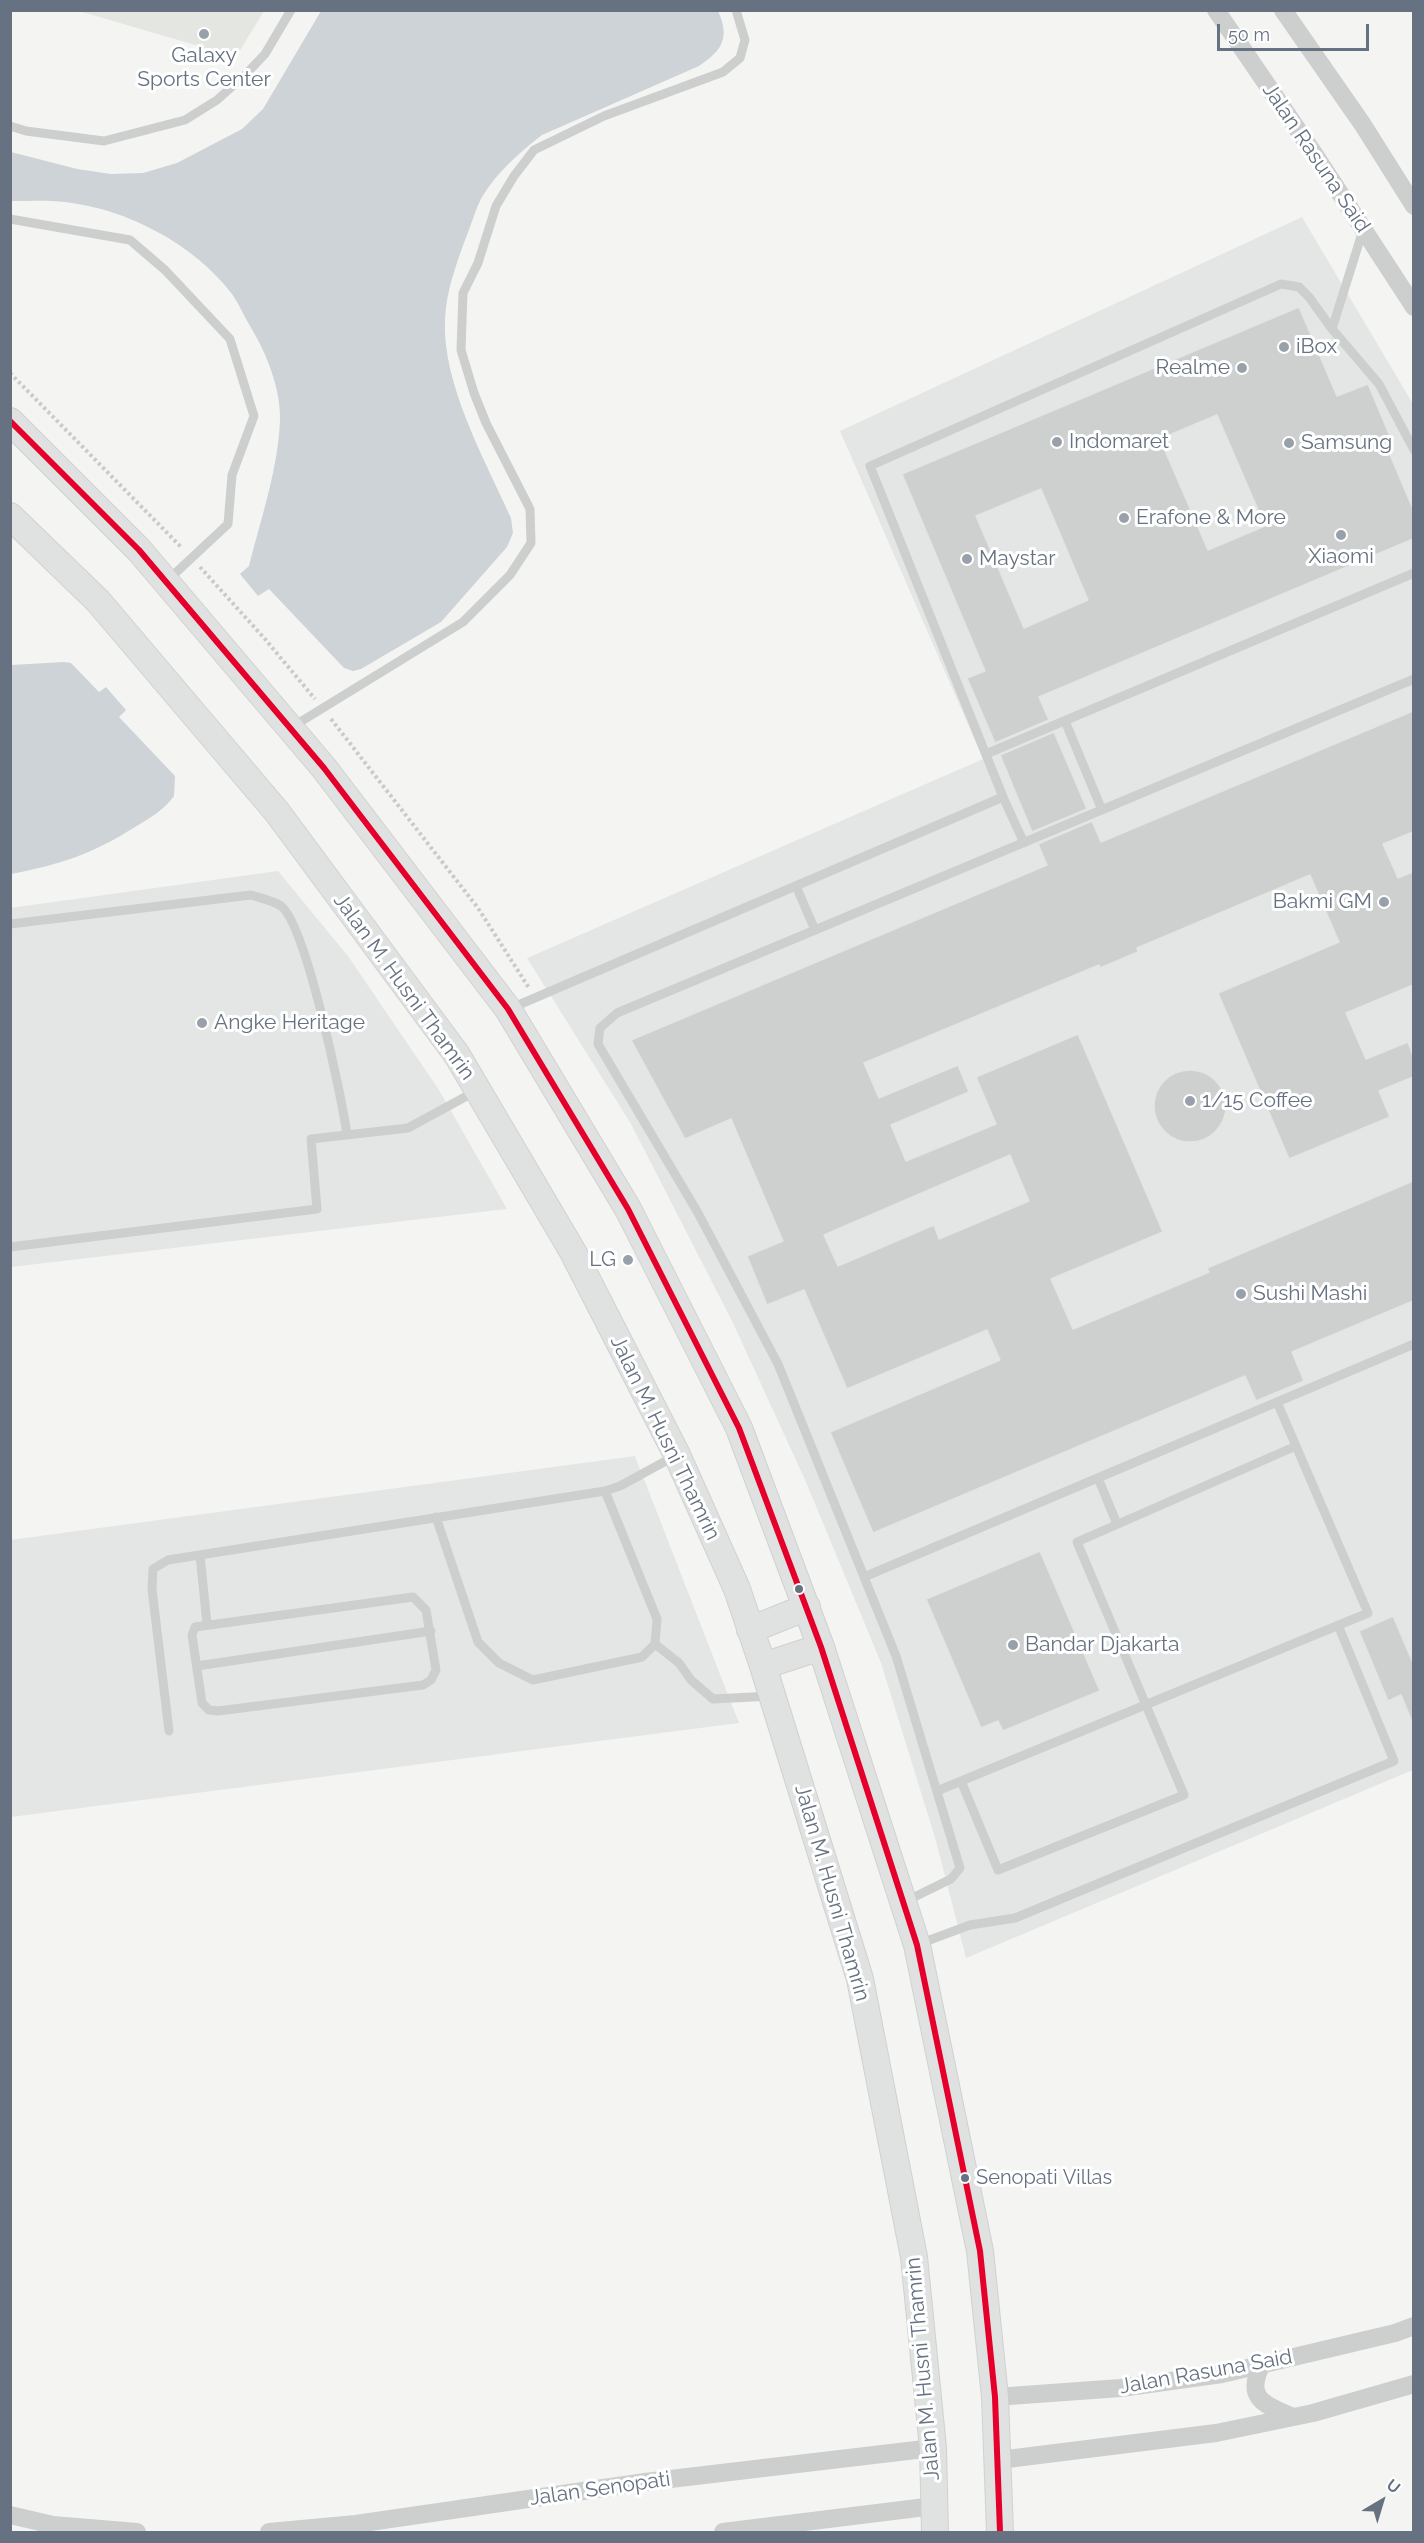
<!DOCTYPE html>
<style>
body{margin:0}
#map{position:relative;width:1424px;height:2543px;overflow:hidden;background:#f4f5f3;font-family:Raleway,sans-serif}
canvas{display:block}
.frame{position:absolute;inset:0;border:12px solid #667282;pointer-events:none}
.north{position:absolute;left:1352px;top:2471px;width:60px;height:60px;-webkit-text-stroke:4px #fff;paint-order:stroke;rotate:38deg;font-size:16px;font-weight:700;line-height:24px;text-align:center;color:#667282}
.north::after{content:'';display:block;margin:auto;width:21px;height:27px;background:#667282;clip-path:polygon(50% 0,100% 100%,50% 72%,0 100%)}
.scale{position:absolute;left:1217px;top:24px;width:152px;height:27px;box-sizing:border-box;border:3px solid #667282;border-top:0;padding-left:8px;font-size:18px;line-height:21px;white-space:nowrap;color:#667282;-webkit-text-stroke:4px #fff;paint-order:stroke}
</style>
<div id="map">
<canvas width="1424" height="2543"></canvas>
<div class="frame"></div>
<div class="north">U</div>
<div class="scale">50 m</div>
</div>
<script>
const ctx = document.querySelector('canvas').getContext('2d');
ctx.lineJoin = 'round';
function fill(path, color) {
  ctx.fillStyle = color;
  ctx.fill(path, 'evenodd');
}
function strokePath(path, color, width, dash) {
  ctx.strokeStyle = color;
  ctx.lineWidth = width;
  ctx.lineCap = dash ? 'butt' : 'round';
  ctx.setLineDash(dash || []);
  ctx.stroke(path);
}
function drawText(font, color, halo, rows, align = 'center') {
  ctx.font = font + ' Raleway,sans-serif';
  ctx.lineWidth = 6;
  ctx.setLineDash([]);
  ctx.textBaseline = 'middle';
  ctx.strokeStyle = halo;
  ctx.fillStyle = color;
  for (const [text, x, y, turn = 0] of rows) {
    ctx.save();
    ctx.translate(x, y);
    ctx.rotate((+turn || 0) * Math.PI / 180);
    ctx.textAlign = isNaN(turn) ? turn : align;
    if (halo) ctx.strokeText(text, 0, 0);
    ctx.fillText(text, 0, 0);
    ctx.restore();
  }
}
fill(new Path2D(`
 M1302,217L1413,404V1770L966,1958L936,1841L881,1663L806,1482L732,1321L631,1124L527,958L983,759L840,431Z
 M278,871L348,956L439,1090L507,1209L11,1267L10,908Z
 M635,1456L739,1723L11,1817L10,1540Z`), '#e4e6e6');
fill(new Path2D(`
 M79,11H264L236,57Z`), '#e4e7e1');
fill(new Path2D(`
 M321,11H718C730,37 723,50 699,66L542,135C519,153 497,172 482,197C475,210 471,226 465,240C456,265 446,292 445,320C442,384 485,460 511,518L513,533L507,547L441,622L361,669L353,671L344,668L269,589L258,596L240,574L249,566C261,518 278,470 280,420C281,389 266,352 250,326C244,316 239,304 232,294C194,244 127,209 65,202C47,200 28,201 10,201L11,152L77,169L111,174L143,173L177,163L242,129L263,109Z
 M64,662L71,663L99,692L106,687L126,710L119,717L175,776L174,796C164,810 150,818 135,827C90,855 62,864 11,874V665Z`), '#cdd3d6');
const building = new Path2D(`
 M1299,307L1337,396L1368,384L1392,441L1385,443L1413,509V539L1039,697L1049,720L995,743L967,678L985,671L902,474ZM1217,415L1265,526L1208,550L1160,439ZM1041,489L1088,600L1024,628L976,516Z
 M1413,711V832L1383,844L1398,878L1413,872V985L1346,1013L1366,1059L1408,1042L1413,1056V1077L1379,1091L1390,1117L1289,1159L1218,993L1339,942L1310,875L1137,948L1138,952L1100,968L1099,965L864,1063L879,1098L958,1065L969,1092L891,1125L906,1161L996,1124L976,1077L1078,1034L1163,1232L1051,1279L1073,1329L1209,1272L1207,1268L1413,1181V1301L1292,1352L1304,1381L1256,1401L1245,1376L873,1533L830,1432L1000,1360L987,1330L847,1389L804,1290L767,1305L747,1256L783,1241L731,1119L685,1139L631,1040L1047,865L1038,844L1092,821L1101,842ZM1010,1155L1029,1201L939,1239L934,1225L838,1266L824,1235Z
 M1054,732L1087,809L1032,832L1000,755Z
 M1154 1106a36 36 0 1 1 72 0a36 36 0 1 1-72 0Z
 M1040,1551L1100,1691L1003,1731L998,1721L981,1728L926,1599Z
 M1393,1616L1413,1663V1724L1401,1695L1388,1701L1359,1631Z`);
fill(building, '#cecfcf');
strokePath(building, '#e4e4e3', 1.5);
const secondary = new Path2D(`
 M10,421L139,550L324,768L508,1009L628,1209L739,1428L821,1647L917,1945L980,2251L995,2397L1000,2532
 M10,516L98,601L277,812L457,1055L573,1252L677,1455L737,1589L763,1666L860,1979L914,2257L933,2448L935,2532
 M750,1630L807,1607
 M763,1666L821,1647`);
strokePath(secondary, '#d0d1d1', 28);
strokePath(new Path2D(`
 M10,373L182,548
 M200,567L265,639L315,699
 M331,719L478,908L529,988`), '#cacacb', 4, [3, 3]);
strokePath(new Path2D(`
 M10,126L26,131L104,141L185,120L217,100L246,74L265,54L291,10
 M10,219L130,240L165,270L230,339L254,416L232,475L228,524L168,580
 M1332,329L1363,230
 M1065,721L1102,810
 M292,727L463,622L510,575L531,543L530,509L486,423L474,393L461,350L463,293L478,263L496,206L514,176L534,150L604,116L723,72L740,58L745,40L736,10
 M986,754L1414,573
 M1003,797L870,466L1281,284L1299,287L1309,297L1332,329L1379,384L1414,450
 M796,886L815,930
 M10,924L251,895C260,898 274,901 281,906C306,925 342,1098 347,1135
 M509,1009L1003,797L1024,843
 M10,1247L317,1209L311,1139L408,1128L476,1091
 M1098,1478L1117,1524
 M605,1491L620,1486L675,1456
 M200,1555L207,1624
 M864,1577L1414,1344
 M413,1597L426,1610L436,1670L431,1680L423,1685L218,1711L209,1710L202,1703L192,1635L195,1627Z
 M655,1644L679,1663L691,1680L713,1699L771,1696
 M197,1666L431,1631
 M169,1731L152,1589L153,1569L168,1560L605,1491L657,1619L655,1644L642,1657L533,1680L499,1663L478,1642L436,1517
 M961,1781L998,1870L1184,1795L1077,1542L1296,1446
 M937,1791L1368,1613L1277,1402
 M904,1902L951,1879L960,1868L896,1656L778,1364L698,1213L598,1044L600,1028L617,1013L1414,679
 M919,1944L970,1925L1015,1918L1394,1761L1338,1625`), '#cdcece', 9);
strokePath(new Path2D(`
 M1216,10L1315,155L1414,307
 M1283,10L1363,125L1414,206
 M1262,2364C1244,2399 1265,2405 1293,2417
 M995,2397L1121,2388L1222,2374L1395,2333L1414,2326
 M999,2460L1216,2433L1313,2413L1414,2384
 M10,2515L53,2525L137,2532
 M269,2532L356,2524L645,2482L933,2448
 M723,2532L934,2506`), '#cdcece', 18);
strokePath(secondary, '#e0e1e1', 26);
strokePath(new Path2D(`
 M10,421L139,550L324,768L508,1009L628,1209L739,1428L821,1647L917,1945L980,2251L995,2397L1000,2532`), '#e4002b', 6);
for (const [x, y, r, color] of [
 [204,34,6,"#98a0aa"],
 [1284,347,6,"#98a0aa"],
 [1242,368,6,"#98a0aa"],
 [1057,442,6,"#98a0aa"],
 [1289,443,6,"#98a0aa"],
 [1124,518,6,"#98a0aa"],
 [1341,535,6,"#98a0aa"],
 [967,559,6,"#98a0aa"],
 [1384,902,6,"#98a0aa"],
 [202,1023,6,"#98a0aa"],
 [1190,1101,6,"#98a0aa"],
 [628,1260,6,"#98a0aa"],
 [1241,1294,6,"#98a0aa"],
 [799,1589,5,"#667282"],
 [1013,1645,6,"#98a0aa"],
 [965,2178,5,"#667282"]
]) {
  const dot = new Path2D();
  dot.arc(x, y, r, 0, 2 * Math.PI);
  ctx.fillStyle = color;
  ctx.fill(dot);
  strokePath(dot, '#fff', 2);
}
drawText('20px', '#667282', '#fff', [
 ["Senopati Villas",976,2178]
], 'left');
drawText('21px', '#667282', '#fff', [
 ["Galaxy",204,56,"center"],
 ["Sports Center",204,80,"center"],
 ["iBox",1296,347],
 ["Realme",1230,368,"right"],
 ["Indomaret",1069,442],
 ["Samsung",1301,443],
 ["Erafone & More",1136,518],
 ["Xiaomi",1341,557,"center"],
 ["Maystar",979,559],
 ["Bakmi GM",1372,902,"right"],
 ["Angke Heritage",214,1023],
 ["1/15 Coffee",1202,1101],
 ["LG",616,1260,"right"],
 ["Sushi Mashi",1253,1294],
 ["Bandar Djakarta",1025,1645]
], 'left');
drawText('21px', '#667282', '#fff', [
 ["Jalan Rasuna Said",1316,158,56],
 ["Jalan M. Husni Thamrin",404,987,54],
 ["Jalan M. Husni Thamrin",665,1438,64],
 ["Jalan M. Husni Thamrin",832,1893,74],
 ["Jalan M. Husni Thamrin",923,2369,-95],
 ["Jalan Rasuna Said",1206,2372,-10],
 ["Jalan Senopati",600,2489,-8]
]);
</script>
